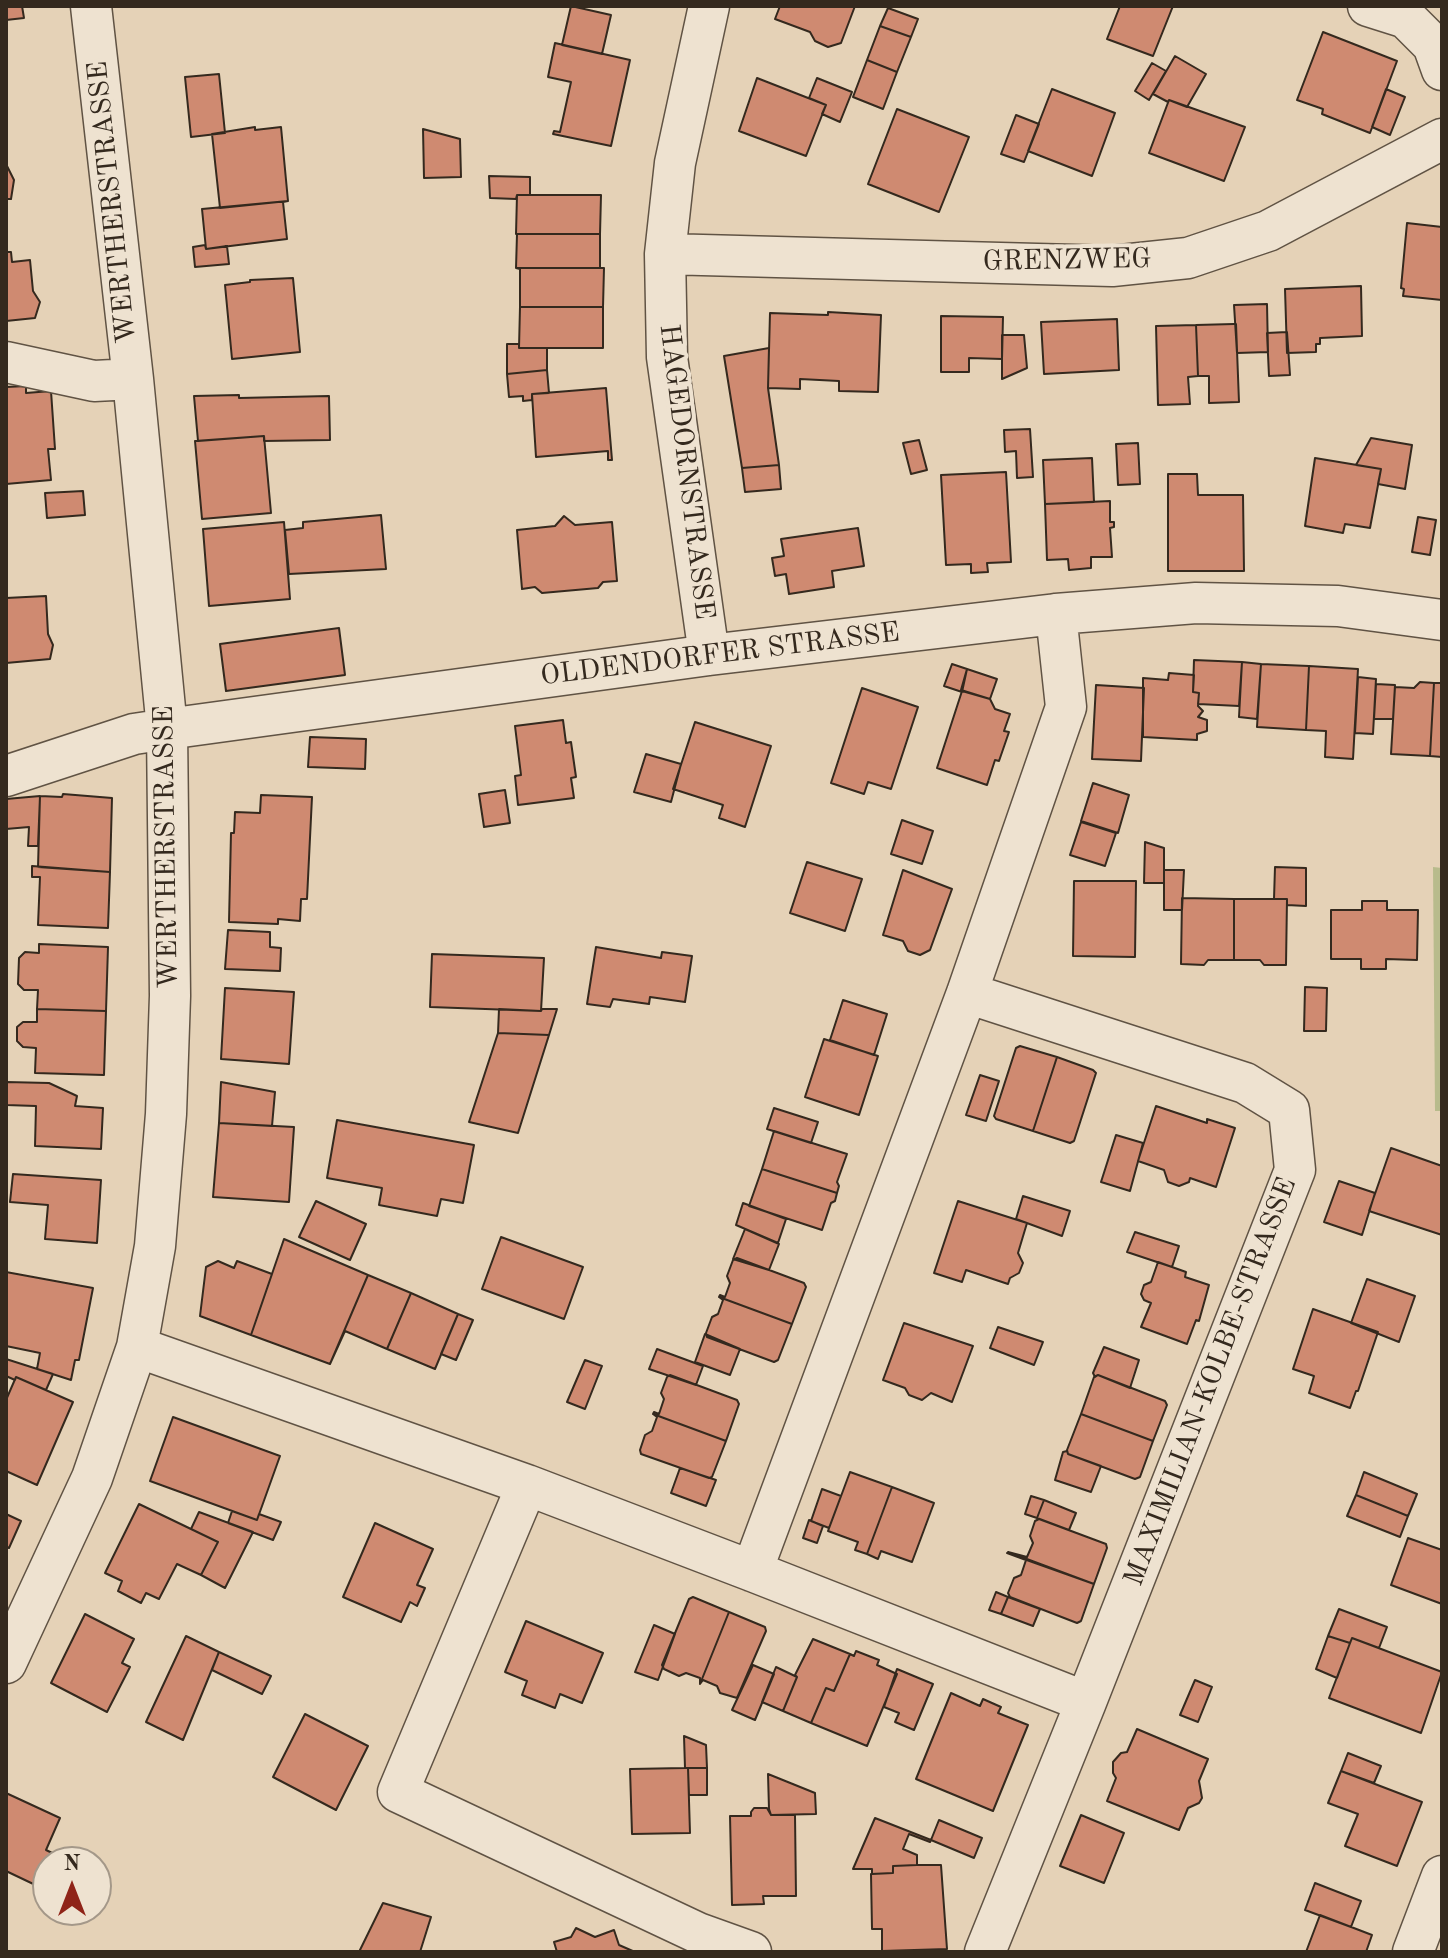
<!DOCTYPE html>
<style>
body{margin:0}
#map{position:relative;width:1448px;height:1958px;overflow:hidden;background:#e5d2b7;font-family:"Old Standard TT",serif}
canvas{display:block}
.frame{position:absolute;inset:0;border:8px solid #34291e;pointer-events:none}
.north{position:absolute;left:32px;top:1846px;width:80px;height:80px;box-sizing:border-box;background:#eee2d0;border:2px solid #a49889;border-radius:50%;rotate:0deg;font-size:22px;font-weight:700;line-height:32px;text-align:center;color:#34291e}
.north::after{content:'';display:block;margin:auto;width:28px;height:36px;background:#8f2418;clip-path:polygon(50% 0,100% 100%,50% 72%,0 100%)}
</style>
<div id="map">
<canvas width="1448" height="1958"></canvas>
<div class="frame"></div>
<div class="north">N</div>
</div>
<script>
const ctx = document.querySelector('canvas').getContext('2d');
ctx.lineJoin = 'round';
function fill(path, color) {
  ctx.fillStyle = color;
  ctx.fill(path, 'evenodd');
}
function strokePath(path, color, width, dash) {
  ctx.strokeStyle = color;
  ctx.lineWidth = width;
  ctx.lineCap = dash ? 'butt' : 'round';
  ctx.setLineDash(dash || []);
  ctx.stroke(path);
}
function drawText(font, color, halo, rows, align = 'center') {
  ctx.font = font + ' "Old Standard TT",serif';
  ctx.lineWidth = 8;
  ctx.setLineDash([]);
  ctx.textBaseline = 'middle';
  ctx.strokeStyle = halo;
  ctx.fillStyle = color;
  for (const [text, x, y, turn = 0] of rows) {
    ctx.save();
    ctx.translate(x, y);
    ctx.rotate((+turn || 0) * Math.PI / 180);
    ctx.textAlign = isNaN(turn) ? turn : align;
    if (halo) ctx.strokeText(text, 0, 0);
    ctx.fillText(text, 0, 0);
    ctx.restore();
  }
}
fill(new Path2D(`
 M1433,867L1442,868V1111H1435Z`), '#b8bb8c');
const building = new Path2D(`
 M6,6H22L24,18L6,20Z
 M571,6L611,15L602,54L562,45Z
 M780,6H855L841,43L828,47L815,41L810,32L775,19Z
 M1120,6H1173L1153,56L1107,39Z
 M888,8L918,19L911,37L880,26Z
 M880,26L911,37L897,72L867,60Z
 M1323,32L1397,61L1370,133L1322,114L1323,109L1297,100Z
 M555,43L630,60L611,146L553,134L554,131L560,132L571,82L548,77Z
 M1175,56L1206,74L1187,107L1169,100L1168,102L1153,94Z
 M867,60L897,72L883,109L853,97Z
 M1152,63L1166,71L1149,100L1135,91Z
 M219,74L225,133L191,137L185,77Z
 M757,78L826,105L806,156L739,131Z
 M817,78L852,92L840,122L822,114L826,105L809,98Z
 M1052,89L1115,113L1092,176L1028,151Z
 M1386,89L1405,97L1390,135L1372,127Z
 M1169,100L1245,127L1224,181L1149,153Z
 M897,109L969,137L939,212L868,184Z
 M1016,115L1039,124L1024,162L1001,154Z
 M255,127V130L281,127L288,201L220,208L212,134Z
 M423,129L460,139L461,177L424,178Z
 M6,153L7,166L14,180L11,199H6Z
 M489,176L530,177V195H517L516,199L490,198Z
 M517,195H601L600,234H516Z
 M288,201L283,202L287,239L206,249L202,209Z
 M1407,223L1442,227V300L1403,296L1404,289L1401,288Z
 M517,234H600V268H516Z
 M205,245L206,249L227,246L229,264L195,267L193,247Z
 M6,252H11L12,262L30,260L33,291L40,302L35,318L6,321Z
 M516,268H604L603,307H520V269Z
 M293,278L300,352L232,359L225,285L250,282V280Z
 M1361,286L1362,336L1320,338V344H1316V352L1287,353L1285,289Z
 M1267,304L1268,352L1237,353L1234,305Z
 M520,307H603V348H519Z
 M828,312L881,315L878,392L839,391V381L800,379V389L768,388L770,313L828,315Z
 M941,316L1003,317L1002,359L969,358V372H941Z
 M1117,319L1119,370L1044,374L1041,322Z
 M1234,324H1236L1239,402L1209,403V376H1198L1196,325Z
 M1196,325L1198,376L1188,377L1190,404L1158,405L1156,326Z
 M1287,332L1290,375L1269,376L1267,333Z
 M1002,335H1024L1027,368L1002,379Z
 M507,344H519V348H547V370L507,374Z
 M769,348L768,388L779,465L742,468L724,356Z
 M547,370L549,393L532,394V400L523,401V396L509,397L507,374Z
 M26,386V393L51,391L55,449H48L51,480L6,484V387Z
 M606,388L612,460H608V451L536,457L532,394Z
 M239,395V398L329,396L330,440L264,441V436L198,441L194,396Z
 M1030,429L1033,477L1017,478L1016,451L1005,452L1004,430Z
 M264,436L271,513L202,519L195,441Z
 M1371,438L1412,445L1405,489L1378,484L1381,469L1356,465Z
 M919,440L927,470L911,474L903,443Z
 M1138,443L1140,484L1118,485L1116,444Z
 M1092,458L1094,502L1045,504L1043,460Z
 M1315,458L1381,469L1370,528L1345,524L1343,533L1305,526Z
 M779,465L781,489L745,492L742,468Z
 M1006,472L1011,562L987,563L988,572L971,573V564L946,565L941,475Z
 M1168,474H1197L1198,495H1243L1244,571H1168Z
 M83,491L85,515L47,518L45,493Z
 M1110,501V522H1114V527L1110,528L1112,557H1091V568L1069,570L1068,559L1047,560L1045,504Z
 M381,515L386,569L289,574L285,530L303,528V522Z
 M564,516L575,525L612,522L617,581L603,582L598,588L542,593L535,587L522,589L517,530L555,526Z
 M1418,517L1436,520L1430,555L1412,552Z
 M284,522L290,599L209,606L203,529Z
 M858,528L864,566L832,571L834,587L789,594L786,574L775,576L772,558L784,556L781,539Z
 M6,596V598L46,596L48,634L53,645L50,659L6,663Z
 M339,628L345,675L226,691L220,644Z
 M1194,660L1242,662L1239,706L1198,704L1199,693L1193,692Z
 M1242,662L1261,664L1257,719L1239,717Z
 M952,664L967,669L962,692L944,686Z
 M1261,664L1309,666L1306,730L1257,727Z
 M1309,666L1358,669L1353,759L1325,757L1326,731L1306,730Z
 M967,669L997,679L990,699L961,690Z
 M1169,673L1194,675L1193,692L1199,693L1198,706L1203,711L1198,717L1207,720V731L1197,734V740L1143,737V678L1168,680Z
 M1358,677L1376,679L1373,734L1355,733Z
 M1420,682L1434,683L1430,756L1391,754L1395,687L1414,688Z
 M1434,683H1442V757L1430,756Z
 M1376,684L1395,685L1393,719H1374Z
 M1096,685L1144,688L1141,761L1092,759Z
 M862,688L918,707L891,789L868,782L864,794L831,783Z
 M962,691L990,699L995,709L1010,714L1004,731L1009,732L999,761L995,760L987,785L937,768Z
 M563,720L566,743L571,742L576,777L571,778L574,798L518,805L515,776L521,775L515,726Z
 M695,722L771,746L745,827L719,818L723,805L673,789Z
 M310,737L366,739L365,769L308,767Z
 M646,754L681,764L671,802L634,792Z
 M1093,783L1129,795L1118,833L1081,821Z
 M505,790L510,823L484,827L479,794Z
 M63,794L112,798L110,872L38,867L40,796L62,797Z
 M261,795L312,797L307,899H301L300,921L278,919V924L229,922L231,833H234L235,812L260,813Z
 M40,796L38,846H28L29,827L6,829V799Z
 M902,820L933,831L922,864L891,854Z
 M1081,822L1116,833L1105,866L1070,855Z
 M1145,842L1164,848V883H1144Z
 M807,862L862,879L845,931L790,913Z
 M32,866L110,872L108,928L38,925L40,877H32Z
 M1275,867L1306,868V906L1287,905V899H1274Z
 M903,870L952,889L930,950L920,955L908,951L903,941L883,935Z
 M1164,870H1184L1182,910H1164Z
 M1074,881H1136L1135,957L1073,956Z
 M1182,898L1234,899V960H1208L1204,965L1181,964Z
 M1234,899H1287L1286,965H1264L1260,960H1234Z
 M1362,901H1387V910H1418L1417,960L1386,959V969H1361V959H1331V910H1362Z
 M228,930L270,932V947L281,948L280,971L225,969Z
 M39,944L108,947L106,1011L37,1009L38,990H24L18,984L19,958L25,952L39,953Z
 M596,947L661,958L662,952L692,956L685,1002L650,997L649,1004L613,999L610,1007L587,1004Z
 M432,954L544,958L541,1011L430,1007Z
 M1305,987L1327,988L1326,1031H1304Z
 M225,988L294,992L289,1064L221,1059Z
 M843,1000L887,1014L874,1055L830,1040Z
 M37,1009L106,1011L104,1075L35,1073L36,1048L23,1047L17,1041V1027L23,1022H37Z
 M499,1009L541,1011L542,1009H557L549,1035L498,1033Z
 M498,1033L549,1035L518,1133L469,1122Z
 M824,1039L878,1056L859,1115L805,1097Z
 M1020,1046L1057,1057L1033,1131L996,1119L994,1116L1016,1048Z
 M1057,1057L1093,1070L1096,1073L1074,1141L1070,1143L1033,1131Z
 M980,1075L999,1081L986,1121L966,1115Z
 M6,1082L49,1083L77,1096L75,1106L103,1108L101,1149L35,1146L36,1106L6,1105Z
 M221,1082L275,1092L272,1126L219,1123Z
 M1156,1106L1207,1123V1119L1235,1128L1216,1187L1190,1178L1189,1182L1179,1186L1168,1182L1164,1170L1138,1161Z
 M774,1108L818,1122L811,1143L767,1129Z
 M337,1120L474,1145L463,1203L441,1199L437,1216L379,1205L382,1188L327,1178Z
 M219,1123L294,1127L289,1202L213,1197Z
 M774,1131L847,1154L837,1182L839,1186L837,1193L762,1169Z
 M1116,1135L1143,1143L1130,1191L1101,1182Z
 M1391,1148L1442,1166V1235L1369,1211Z
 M762,1169L837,1193L835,1201L831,1203L822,1230L749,1206Z
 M13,1174L101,1180L97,1243L45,1239L48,1205L10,1202Z
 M1339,1181L1375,1193L1362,1235L1324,1222Z
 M1023,1196L1070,1211L1062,1236L1016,1219Z
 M316,1201L366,1224L350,1260L299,1237Z
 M958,1201L1027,1223L1018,1253L1023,1263L1019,1273L1010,1278L1008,1284L966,1270L962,1282L934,1273Z
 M743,1203L786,1219L778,1243L736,1225Z
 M745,1229L779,1244L769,1270L733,1259Z
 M1135,1232L1179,1246L1172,1267L1127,1252Z
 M501,1237L583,1267L564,1319L482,1289Z
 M284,1239L368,1275L330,1364L251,1335Z
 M737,1258L804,1283L806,1287L792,1324L719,1297L720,1295L725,1297L730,1283L727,1276L733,1260Z
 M218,1261L234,1268L237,1261L272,1274L251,1335L200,1316L206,1267Z
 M1158,1262L1186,1272L1185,1277L1209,1285L1199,1321L1196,1320L1187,1344L1141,1327L1151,1303L1144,1300L1141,1294L1144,1285L1151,1282Z
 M6,1272L93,1288L79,1360H75L71,1380L37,1369L40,1353L6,1346Z
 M368,1275L411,1293L387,1349L345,1331L330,1364Z
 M1367,1279L1415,1296L1399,1342L1351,1323Z
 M411,1293L458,1314L435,1369L387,1349Z
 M719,1297L792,1324L778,1360L774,1362L707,1337L706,1333L712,1317L718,1314L723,1300Z
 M1313,1309L1378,1332L1358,1391H1356L1350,1408L1309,1393L1314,1376L1293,1369Z
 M458,1314L473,1320L456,1360L441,1354Z
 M904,1323L973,1346L952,1402L931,1393L922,1400L909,1395L905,1388L883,1380Z
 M998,1327L1043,1342L1034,1365L990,1348Z
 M705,1334L740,1349L730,1375L695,1362Z
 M1104,1347L1139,1360L1130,1388L1098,1375L1095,1377L1093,1373Z
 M657,1349L703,1366L696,1385L649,1369Z
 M6,1359L53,1374L46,1390L16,1377L15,1380L6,1376Z
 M585,1360L602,1366L585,1409L567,1402Z
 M670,1375L737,1400L739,1404L726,1441L653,1414L654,1412L659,1414L664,1399L661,1393L667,1377Z
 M1098,1375L1165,1401L1167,1405L1153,1441L1081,1414L1094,1377Z
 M16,1377L73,1402L37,1485L6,1471V1400Z
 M653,1414L726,1441L712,1477L709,1478L641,1454L640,1450L645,1435L652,1431L657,1417Z
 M1081,1414L1153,1441L1140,1477L1135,1479L1068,1454L1067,1450Z
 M173,1417L280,1456L257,1520L150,1481Z
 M1067,1451L1068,1454L1101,1466L1091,1492L1055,1480L1063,1452Z
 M680,1468L716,1480L706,1506L671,1493Z
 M850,1472L892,1487L867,1554L855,1550L858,1542L828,1531Z
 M1364,1472L1417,1494L1408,1516L1356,1495Z
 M892,1487L934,1503L912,1562L881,1551L878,1559L867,1554Z
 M822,1489L841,1496L829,1528L811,1521Z
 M1356,1495L1408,1516L1400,1537L1347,1516Z
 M1031,1496L1044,1500L1037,1518L1025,1514Z
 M1044,1500L1076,1513L1069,1530L1037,1518Z
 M139,1504L218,1542L201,1575L177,1564L159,1599L146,1593L141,1603L118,1591L122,1581L105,1573Z
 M232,1511L257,1520L259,1514L281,1522L273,1540L228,1523Z
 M199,1512L253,1532L225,1588L201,1575L218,1542L191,1529Z
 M6,1514L21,1521L9,1548L6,1547Z
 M1039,1519L1106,1544L1107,1548L1094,1584L1008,1552L1027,1557L1033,1543L1030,1536L1035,1521Z
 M809,1520L823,1526L817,1543L803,1538Z
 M375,1523L433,1549L417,1585L425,1588L417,1606L410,1602L401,1622L343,1597Z
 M1408,1538L1442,1550V1604L1391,1585Z
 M1007,1553L1094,1584L1081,1621L1077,1623L1010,1597L1008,1593L1014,1578L1021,1575L1026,1560Z
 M996,1592L1008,1597L1001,1614L989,1610Z
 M693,1597L729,1612L700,1684V1678L686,1673L679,1676L664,1669L662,1665L689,1599Z
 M1008,1597L1040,1609L1033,1626L1001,1614Z
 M1339,1609L1387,1627L1379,1648L1352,1638L1350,1643L1328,1636Z
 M729,1612L765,1627L766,1631L737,1698L720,1693L717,1686L703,1680L700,1684Z
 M85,1614L134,1639L122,1663L130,1667L107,1712L51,1683Z
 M526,1621L603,1653L582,1703L560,1694L555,1708L522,1695L527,1681L505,1672Z
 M654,1625L675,1634L658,1680L635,1672Z
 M186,1636L219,1652L183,1740L146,1722Z
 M1328,1636L1350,1643L1337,1678L1316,1669Z
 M1352,1638L1442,1672L1421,1733L1329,1698Z
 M813,1639L850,1654L834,1691L826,1688L811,1723L783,1711L797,1677L795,1675Z
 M856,1651L879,1660L877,1665L897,1674L867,1746L811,1723L826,1688L834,1691L850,1654L854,1656Z
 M219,1652L271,1676L262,1694L212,1670Z
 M753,1665L774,1674L755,1720L732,1710Z
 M776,1667L797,1677L783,1711L762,1702Z
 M897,1669L933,1684L914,1730L895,1722L899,1713L884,1707Z
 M1195,1680L1212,1687L1198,1722L1180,1715Z
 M951,1693L980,1706L983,1699L1001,1707L998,1713L1028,1725L993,1811L916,1779Z
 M305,1714L368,1746L336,1810L273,1777Z
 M1137,1729L1208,1759L1199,1781L1202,1798L1199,1803L1188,1808L1179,1830L1107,1801L1116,1778L1113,1773V1762L1121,1753L1127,1752Z
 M684,1736L706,1745L707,1768H685Z
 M1348,1753L1381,1766L1374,1783L1341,1771Z
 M685,1768H688L690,1833L632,1834L630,1769Z
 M688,1768H707V1795H689Z
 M1341,1771L1422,1802L1397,1866L1345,1846L1358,1814L1328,1803Z
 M768,1774L815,1793L816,1814L771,1815L769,1809Z
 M6,1793L60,1818L46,1850L71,1862H48V1891L6,1871Z
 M754,1808H767L771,1815H795L796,1896H763L764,1904L732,1905L730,1816H751V1812Z
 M1081,1815L1124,1833L1104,1883L1060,1866Z
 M875,1818L931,1840L930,1842L909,1834L903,1849L917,1855V1865L893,1866V1873L872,1874V1869H853Z
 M939,1820L982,1838L974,1858L931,1840Z
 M917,1865H941L947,1949L882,1951V1929H872L871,1874L893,1873V1866Z
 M1315,1883L1361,1901L1351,1927L1305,1910Z
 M383,1903L431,1917L420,1952H359Z
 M1320,1915L1372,1935L1366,1952H1306Z
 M576,1928L595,1937L614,1930L619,1945L635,1952H557L554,1942L571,1937Z`);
fill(building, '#cf8a71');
strokePath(building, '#34291e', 2);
const minor = new Path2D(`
 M709,6L675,163L665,254L667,357L709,655
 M1368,6L1406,18L1433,45L1442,70
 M665,254L1112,266L1188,258L1268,231L1442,139
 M6,362L94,381L133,379
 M6,776L134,734L167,729L709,655L1056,614L1196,603L1338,606L1442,620
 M967,993L1245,1083L1289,1110L1295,1170L1086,1702
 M137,1347L527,1485L752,1571L1086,1702L985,1952
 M527,1485L398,1792L698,1933L751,1952
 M752,1571L967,993L1066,707L1056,614
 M6,1663L92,1478L137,1347L155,1246L166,1114L170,996L167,729L133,379L91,6
 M1413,1952L1442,1876`);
strokePath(minor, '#605344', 43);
strokePath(minor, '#eee2d0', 40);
drawText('28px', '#34291e', '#eee2d0', [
 ["WERTHERSTRASSE",113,202,-96],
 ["GRENZWEG",1067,261,-1],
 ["HAGEDORNSTRASSE",686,472,83],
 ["OLDENDORFER STRASSE",720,655,-7],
 ["WERTHERSTRASSE",167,847,-91],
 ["MAXIMILIAN-KOLBE-STRASSE",1211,1382,-69]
]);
</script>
